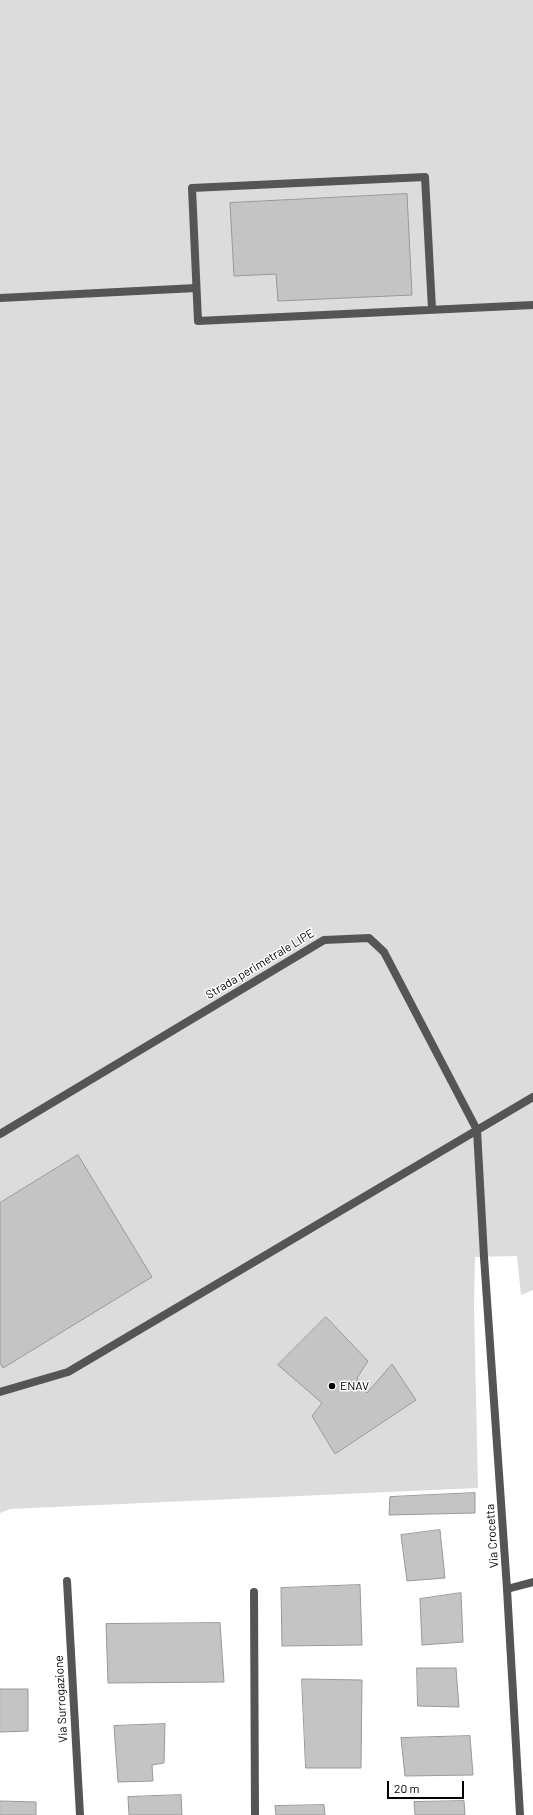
<!DOCTYPE html>
<style>
body{margin:0}
#map{position:relative;width:533px;height:1815px;overflow:hidden;background:#fff;font-family:Barlow,sans-serif}
canvas{display:block}
.scale{position:absolute;left:387px;top:1781px;width:77px;height:18px;box-sizing:border-box;border:2px solid #000;border-top:0;padding-left:5px;font-size:12px;line-height:14px;white-space:nowrap;color:#000;-webkit-text-stroke:3px #fff;paint-order:stroke}
</style>
<div id="map">
<canvas width="533" height="1815"></canvas>
<div class="scale">20 m</div>
</div>
<script>
const ctx = document.querySelector('canvas').getContext('2d');
ctx.lineJoin = 'round';
function fill(path, color) {
  ctx.fillStyle = color;
  ctx.fill(path, 'evenodd');
}
function strokePath(path, color, width, dash) {
  ctx.strokeStyle = color;
  ctx.lineWidth = width;
  ctx.lineCap = dash ? 'butt' : 'round';
  ctx.setLineDash(dash || []);
  ctx.stroke(path);
}
function drawText(font, color, halo, rows, align = 'center') {
  ctx.font = font + ' Barlow,sans-serif';
  ctx.lineWidth = 3;
  ctx.setLineDash([]);
  ctx.textBaseline = 'middle';
  ctx.strokeStyle = halo;
  ctx.fillStyle = color;
  for (const [text, x, y, turn = 0] of rows) {
    ctx.save();
    ctx.translate(x, y);
    ctx.rotate((+turn || 0) * Math.PI / 180);
    ctx.textAlign = isNaN(turn) ? turn : align;
    if (halo) ctx.strokeText(text, 0, 0);
    ctx.fillText(text, 0, 0);
    ctx.restore();
  }
}
fill(new Path2D(`
 M0,0H533V1290L521,1295L517,1256L475,1257L474,1305L478,1488L10,1509L0,1513Z`), '#dcdcdc');
const building = new Path2D(`
 M407,194L412,295L278,301L276,274L234,276L230,203Z
 M78,1155L152,1277L3,1368L0,1363V1203Z
 M326,1317L368,1361L357,1378L367,1393L392,1364L416,1400L335,1454L312,1416L322,1403L278,1365Z
 M475,1493V1513L389,1515L390,1497Z
 M440,1530L445,1578L407,1581L401,1535Z
 M360,1585L362,1645L282,1646L281,1588Z
 M461,1593L463,1642L422,1645L420,1599Z
 M220,1623L224,1682L108,1683L106,1624Z
 M417,1668H456L459,1707L418,1706Z
 M302,1679L362,1680L361,1768H306Z
 M0,1689H28V1731L0,1732Z
 M165,1724L164,1763L152,1765L153,1781L118,1782L114,1726Z
 M470,1736L473,1775L405,1776L401,1738Z
 M181,1795L182,1815H129L128,1797Z
 M0,1801L36,1802V1815H0Z
 M464,1801L465,1815H415L414,1802Z
 M324,1805L325,1815H276L275,1806Z`);
fill(building, '#c4c4c4');
strokePath(building, '#999', 1);
strokePath(new Path2D(`
 M0,298L196,288
 M432,309L425,177L192,188L198,321L533,305
 M0,1134L324,940L369,938L384,952L477,1130L484,1257
 M0,1392L68,1372L533,1097`), '#555', 8);
strokePath(new Path2D(`
 M484,1257L507,1589L520,1815
 M67,1581L80,1815
 M507,1589L533,1582
 M254,1592L255,1815`), '#555', 8);
for (const [x, y, r, color] of [
 [332,1386,4,"#000"]
]) {
  const dot = new Path2D();
  dot.arc(x, y, r, 0, 2 * Math.PI);
  ctx.fillStyle = color;
  ctx.fill(dot);
  strokePath(dot, '#fff', 1.5);
}
drawText('12px', '#000', '#fff', [
 ["Strada perimetrale LIPE",260,964,-31],
 ["Via Crocetta",492,1536,-94],
 ["Via Surrogazione",61,1699,-93]
]);
drawText('12px', '#000', '#fff', [
 ["ENAV",340,1386]
], 'left');
</script>
